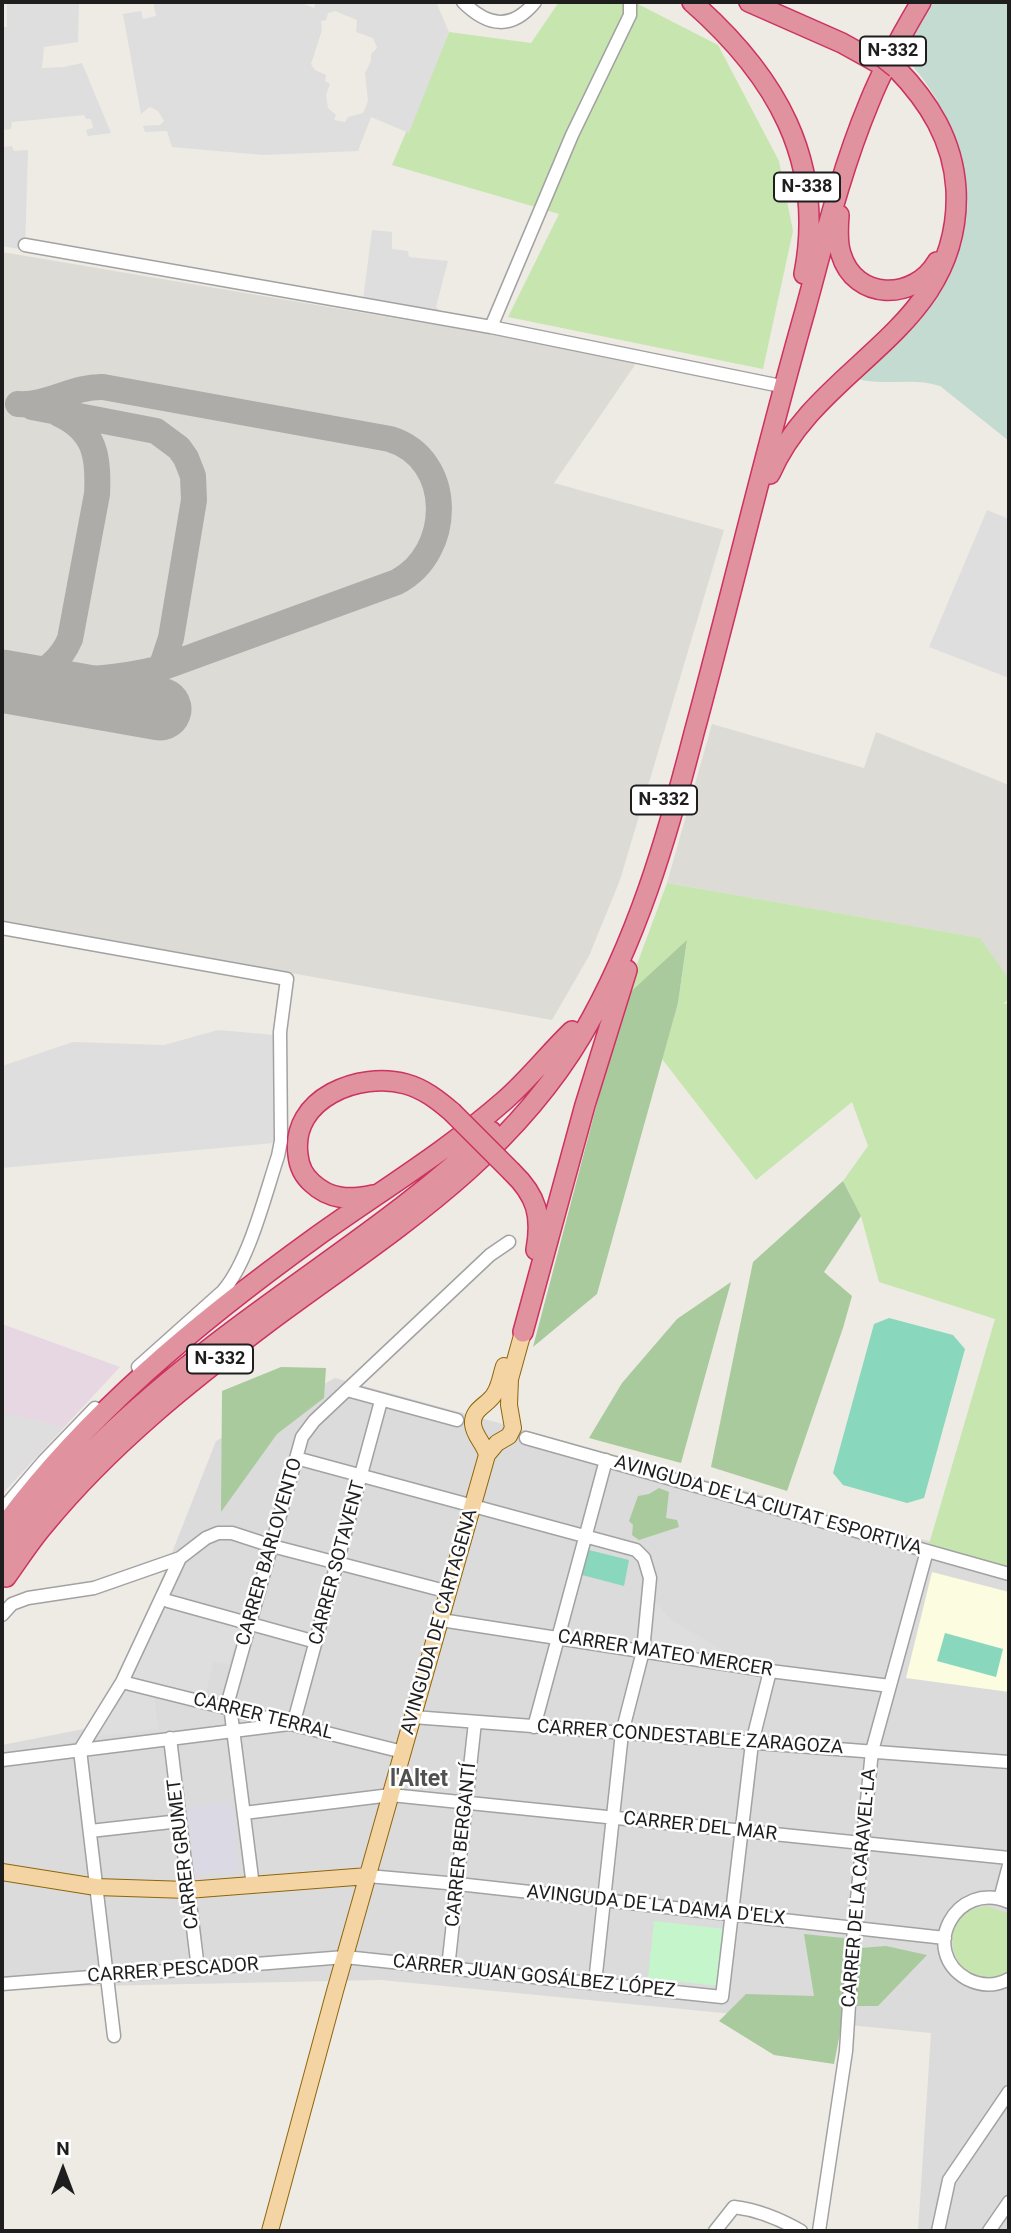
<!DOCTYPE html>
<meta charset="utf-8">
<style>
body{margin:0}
#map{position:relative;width:1011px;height:2233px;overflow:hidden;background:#eeebe5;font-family:Roboto,sans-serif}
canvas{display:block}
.frame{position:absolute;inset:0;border:4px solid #1e1e1e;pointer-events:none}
.north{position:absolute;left:28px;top:2135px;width:70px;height:70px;-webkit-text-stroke:5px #fff;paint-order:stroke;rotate:0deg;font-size:19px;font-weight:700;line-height:28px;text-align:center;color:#1e1e1e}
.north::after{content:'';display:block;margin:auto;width:24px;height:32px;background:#1e1e1e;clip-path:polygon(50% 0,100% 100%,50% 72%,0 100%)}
</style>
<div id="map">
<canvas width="1011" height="2233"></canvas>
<div class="frame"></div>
<div class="north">N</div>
</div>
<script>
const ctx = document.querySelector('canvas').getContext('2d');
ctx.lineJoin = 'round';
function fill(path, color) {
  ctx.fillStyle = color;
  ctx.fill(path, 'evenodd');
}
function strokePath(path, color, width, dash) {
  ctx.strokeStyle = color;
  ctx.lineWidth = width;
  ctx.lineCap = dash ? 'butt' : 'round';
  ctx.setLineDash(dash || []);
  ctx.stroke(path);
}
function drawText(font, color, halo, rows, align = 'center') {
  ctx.font = font + ' Roboto,sans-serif';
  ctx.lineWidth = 5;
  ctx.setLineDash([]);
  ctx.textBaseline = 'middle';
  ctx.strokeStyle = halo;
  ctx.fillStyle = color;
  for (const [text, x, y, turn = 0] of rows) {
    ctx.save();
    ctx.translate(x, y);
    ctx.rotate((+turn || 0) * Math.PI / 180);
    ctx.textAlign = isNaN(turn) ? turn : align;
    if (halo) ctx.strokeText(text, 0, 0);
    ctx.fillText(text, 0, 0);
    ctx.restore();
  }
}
fill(new Path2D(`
 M335,1378L1009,1563V2231H918L931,2033L381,1980L2,1988V1745L104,1725L216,1441Z`), '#dcdbdb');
fill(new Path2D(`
 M2,1324L120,1367L2,1494Z`), '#e7d7e3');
fill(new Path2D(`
 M932,1572L1009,1592V1692L906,1678Z`), '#fbfce0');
fill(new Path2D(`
 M2,252L631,358L635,365L554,483L724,530L620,880L589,956L552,1020L2,921Z
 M712,724L864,768L876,732L1009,785V979L979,938L667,883Z`), '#dddbd6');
fill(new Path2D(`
 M559,2H634L718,45L779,161L793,231L763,369L508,317L559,214L392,165L449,32L531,43Z
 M667,883L980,938L1009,979V999L1003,1004L1009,1003V1574L927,1551L995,1319L879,1282L861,1216L843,1181L868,1146L852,1102L756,1180L662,1059L678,1003L687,941L625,997Z
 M988,1906L1009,1914V1971C956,2005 924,1911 988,1906Z`), '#c7e5af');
fill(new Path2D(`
 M687,940L678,1003L597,1294L533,1347L625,997Z
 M843,1181L861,1216L824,1272L852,1296L843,1328L787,1491L711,1467L753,1262Z
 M731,1282L681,1463L589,1438L622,1383L677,1319Z
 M281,1367L326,1368L324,1398L277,1434L221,1512L222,1391Z
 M659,1488L669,1492L666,1518L677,1520L679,1527L639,1540L632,1535L633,1525L629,1521L638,1496L649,1494Z
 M804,1934L844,1938L846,2002L834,2064L774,2055L719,2021L746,1994L814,1996Z
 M886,1946L927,1955L878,2006H856L860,1948Z`), '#a9ca9d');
fill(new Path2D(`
 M934,2H1009V441L940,386C912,376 880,388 852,377C876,356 903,336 924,312C930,306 934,297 939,290C989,210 963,118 902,54Z`), '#c3dbd1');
fill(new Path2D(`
 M654,1921L724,1929L719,1986L648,1978Z`), '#c5f5cb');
fill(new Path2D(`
 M889,1318L953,1335L965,1349L924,1498L907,1503L843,1485L833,1473L874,1324Z
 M589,1550L629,1560L624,1586L582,1575Z
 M945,1633L1003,1649L996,1677L937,1661Z`), '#89d7bc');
fill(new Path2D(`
 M7,2H79L78,42L44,47L42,68L64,67L82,63L111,133L88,136L86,130L93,128L91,119H86L84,115L12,122L11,129L2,130V27H7Z
 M153,2H299L314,8L316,2H436L449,32L409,133L371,117L358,151L263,155L172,147L167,131L145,132L143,126L160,125L164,121L158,111L150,107L141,114L123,14L141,11L143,19L156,16ZM335,11L357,20L356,32L373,38L377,48L371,54V61L365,73L368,101L363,113L348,117L345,122L334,120L336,115L328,108L326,95L330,84L325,81L326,75L315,70L311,64L322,30L321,21L326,20L328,13Z
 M12,146L14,151L28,150L25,250L2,246V147Z
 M372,230L392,232V249L408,251L409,257L448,261L436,307L443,314L363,300Z
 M987,510L1009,519V678L929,647Z
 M218,1030L274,1035V1143L2,1168V1066L73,1042L164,1045Z
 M2,1412L63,1427L2,1494Z
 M654,1603L659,1605L670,1619L724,1651L711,1654L651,1643Z
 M160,1604L239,1628L229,1664L214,1662L202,1706L154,1694L158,1729L93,1737Z`), '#dedede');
fill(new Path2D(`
 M232,1802L239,1871L194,1875L187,1808Z`), '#dad9e4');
strokePath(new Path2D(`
 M32,407L156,431L179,448L186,458L193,476L194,500L171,638L161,668L151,682L134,694L122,698H99
 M23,679C45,673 61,660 70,639L97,494C99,458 96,431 59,414
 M10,682C61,681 111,681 161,668L397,582C453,553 455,459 390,439L103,387C73,386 48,406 18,404`), '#adaca8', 26);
strokePath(new Path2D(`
 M2,681L160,709`), '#adaca8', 63);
const minor = new Path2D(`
 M463,2C488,27 512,30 535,2
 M25,245L491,327L776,385
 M491,327L572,135L630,15V2
 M2,928L287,979L280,1032L281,1141L278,1156C265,1195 249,1261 223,1291L138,1367
 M347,1390L457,1420
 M526,1438L1009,1574
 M296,1458L636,1550L644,1558L650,1578L643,1651L622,1733L595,1983
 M2,1510L43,1462L95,1408
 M168,1601L316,1642
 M2,1615L12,1604L28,1598L94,1588L180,1558L206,1538L218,1533H232L272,1546L449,1592
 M441,1620L770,1671L890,1686
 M122,1682L403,1752
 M413,1717L1009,1762
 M534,1727L606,1460
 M170,1738L198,1969
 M2,1760L289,1724L296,1714L381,1401
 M244,1813L391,1795L1009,1858
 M90,1831L180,1821
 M368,1876L458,1884L945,1938
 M253,1886L229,1698L302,1437L314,1421L490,1255L509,1242
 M1000,1899L1009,1865
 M1009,1902C956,1879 918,1951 967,1979C981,1986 996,1986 1009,1979
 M448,1968L475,1722
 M2,1984L345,1957L722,1997L752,1743L770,1671
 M114,2036L80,1750L122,1682L180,1558
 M715,2231L734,2207C759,2210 780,2219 801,2231
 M819,2231L846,2051L854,1928L872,1751L927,1551
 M938,2231L949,2180L1009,2092
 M989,2231L1009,2202`);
const major = new Path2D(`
 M487,1455C484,1443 474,1436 473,1424C472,1408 489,1405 495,1393C500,1385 501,1375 504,1366
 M2,1872L96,1887L187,1890L368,1876
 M270,2231L335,1991L487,1455L497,1443L509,1436L513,1428L509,1405L510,1379L523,1332`);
const highway = new Path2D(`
 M692,2C775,75 826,160 804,274
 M749,2L842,43L878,63
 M839,215C838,228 837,242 841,254C855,301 914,301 937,262
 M770,474C818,362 963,330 956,189C953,140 929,102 896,68
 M512,1172C537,1196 542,1216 536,1250
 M373,1195C350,1200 330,1200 312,1183C304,1176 299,1166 298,1155C290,1098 360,1071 406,1084C424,1089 438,1100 452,1112
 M523,1332L585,1105L627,970
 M2,1529C86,1414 201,1320 316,1237C379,1192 447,1151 505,1100C529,1079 549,1053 572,1031
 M2,1558C59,1475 135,1406 214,1345C307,1273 407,1212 491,1131
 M6,1577C19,1559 31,1540 45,1524C110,1445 189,1382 270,1321C386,1235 506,1163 582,1035C637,941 667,838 694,733C732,593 765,451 805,311C824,241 841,170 869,103C883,68 902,34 921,2`);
strokePath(minor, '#a2a2a2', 15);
strokePath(major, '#8d660b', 18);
strokePath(highway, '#cd3261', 22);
strokePath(minor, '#fff', 12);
strokePath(major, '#f5d4a4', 16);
strokePath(highway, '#e0929e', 19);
const highwayBridge = new Path2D(`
 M881,56L896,68
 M452,1112L512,1172`);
strokePath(highwayBridge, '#cd3261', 22, []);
strokePath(highwayBridge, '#e0929e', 19);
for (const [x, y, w] of [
 [893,51,66],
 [807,187,66],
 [664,800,66],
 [220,1359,66]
]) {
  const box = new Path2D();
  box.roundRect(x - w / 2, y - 14.5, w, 29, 5);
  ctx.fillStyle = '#fff';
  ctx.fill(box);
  strokePath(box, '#1e1e1e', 2);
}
drawText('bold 18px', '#1e1e1e', null, [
 ["N-332",893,51],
 ["N-338",807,187],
 ["N-332",664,800],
 ["N-332",220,1359]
]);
drawText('19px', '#1e1e1e', '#fff', [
 ["AVINGUDA DE LA CIUTAT ESPORTIVA",768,1506,16],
 ["CARRER BARLOVENTO",270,1552,-74],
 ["CARRER SOTAVENT",338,1563,-75],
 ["AVINGUDA DE CARTAGENA",440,1622,-74],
 ["CARRER MATEO MERCER",665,1654,9],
 ["CARRER TERRAL",263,1717,14],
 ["CARRER CONDESTABLE ZARAGOZA",690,1738,4],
 ["CARRER DEL MAR",700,1827,6],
 ["CARRER BERGANTÍ",462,1845,-84],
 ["CARRER GRUMET",184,1854,-97],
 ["CARRER DE LA CARAVEL·LA",860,1888,-85],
 ["AVINGUDA DE LA DAMA D'ELX",656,1906,6],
 ["CARRER PESCADOR",173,1971,-4],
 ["CARRER JUAN GOSÁLBEZ LÓPEZ",534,1977,6]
]);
drawText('bold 23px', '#515151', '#fff', [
 ["l'Altet",419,1780]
]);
</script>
